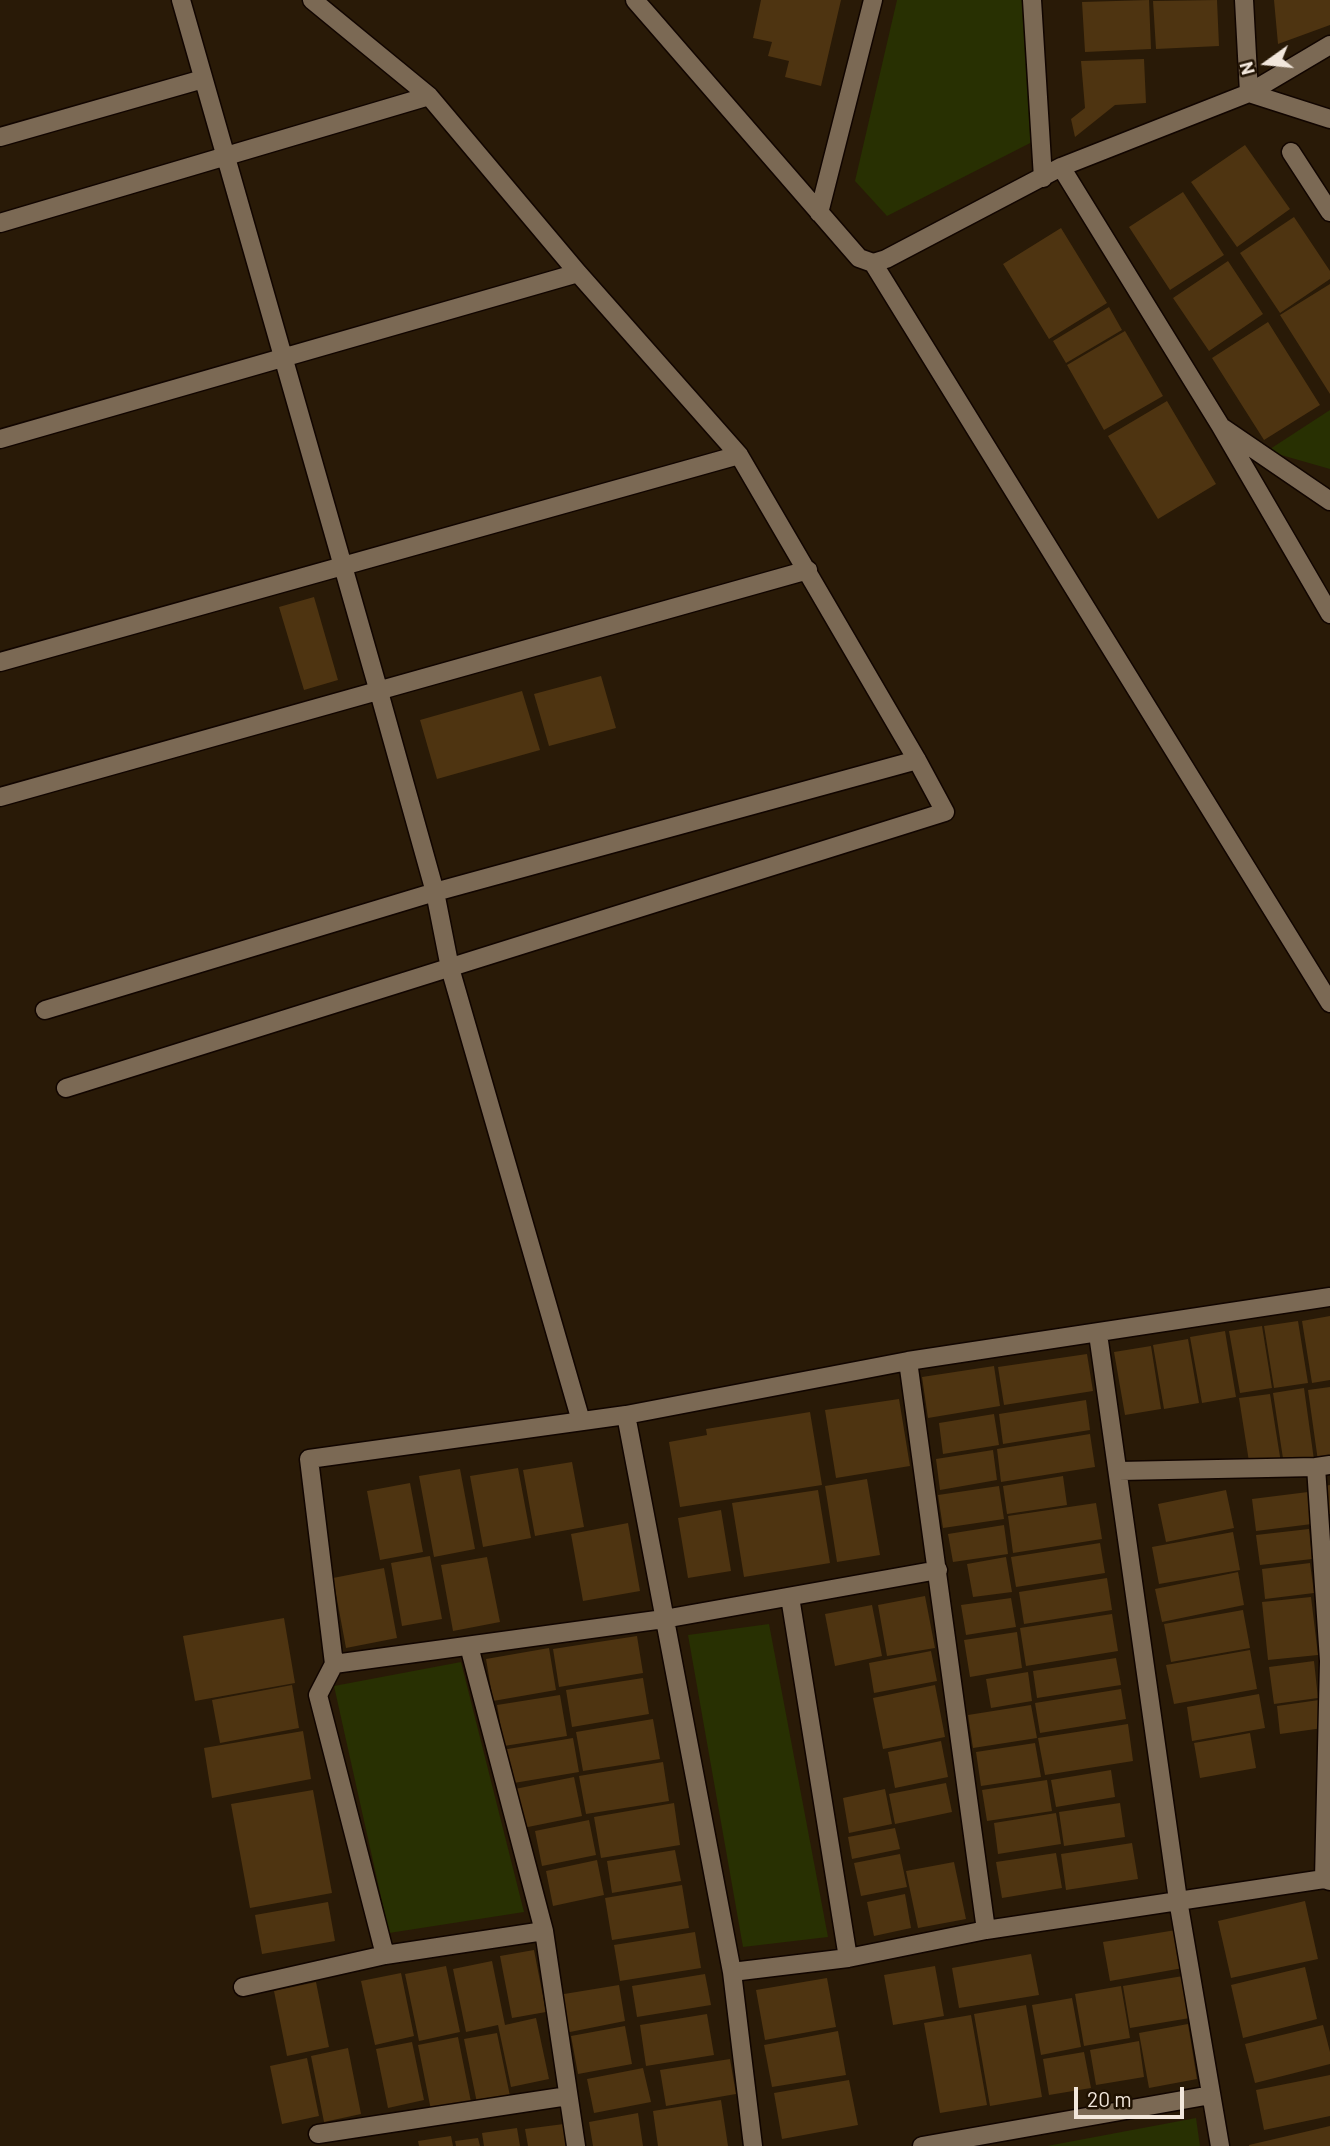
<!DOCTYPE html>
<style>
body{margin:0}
#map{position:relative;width:1330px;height:2146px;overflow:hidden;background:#291a07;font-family:Barlow,sans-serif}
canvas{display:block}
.north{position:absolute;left:1232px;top:28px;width:70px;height:70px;-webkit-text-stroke:5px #1f1101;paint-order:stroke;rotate:255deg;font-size:19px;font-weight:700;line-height:28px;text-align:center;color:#f2e7dc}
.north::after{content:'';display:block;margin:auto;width:24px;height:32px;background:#f2e7dc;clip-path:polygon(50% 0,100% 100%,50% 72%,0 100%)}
.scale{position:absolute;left:1074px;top:2087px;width:110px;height:32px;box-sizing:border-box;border:4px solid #f2e7dc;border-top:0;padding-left:9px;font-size:21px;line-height:24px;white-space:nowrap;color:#f2e7dc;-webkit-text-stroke:5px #1f1101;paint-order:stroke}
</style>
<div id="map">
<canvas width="1330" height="2146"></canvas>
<div class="north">N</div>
<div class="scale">20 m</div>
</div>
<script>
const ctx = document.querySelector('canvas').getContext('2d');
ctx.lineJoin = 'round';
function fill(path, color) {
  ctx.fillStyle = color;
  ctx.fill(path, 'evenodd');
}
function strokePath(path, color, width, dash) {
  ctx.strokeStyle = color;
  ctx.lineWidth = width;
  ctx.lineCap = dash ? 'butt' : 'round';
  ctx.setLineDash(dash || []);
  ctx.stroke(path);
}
fill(new Path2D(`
 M897,0H1029L1042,137L887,216L855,181Z
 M1330,410V469L1267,451Z
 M769,1624L828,1937L743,1947L688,1635Z
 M461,1662L524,1912L389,1933L334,1686Z
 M1196,2118L1200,2146H1047Z`), '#283002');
fill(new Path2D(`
 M761,0H841L821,86L785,77L789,61L768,56L772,42L753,38Z
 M1149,0L1151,49L1085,52L1082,2Z
 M1217,0L1219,46L1156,49L1153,1Z
 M1274,0H1330V25L1278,44Z
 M1144,59L1146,103L1115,105L1075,137L1071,119L1085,108L1081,61Z
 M1245,145L1290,209L1237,247L1191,182Z
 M1183,192L1224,255L1170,290L1129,227Z
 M1294,217L1330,271V279L1280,313L1240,253Z
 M1061,228L1107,303L1049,339L1003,264Z
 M1228,261L1263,314L1209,351L1173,298Z
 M1330,284V394L1280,315Z
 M1109,307L1122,330L1066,363L1053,341Z
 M1268,322L1320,405L1264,440L1212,358Z
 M1125,331L1163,396L1104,430L1067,365Z
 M1167,401L1216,484L1158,519L1108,436Z
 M314,597L338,680L304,690L279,607Z
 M601,676L616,728L549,746L534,694Z
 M522,691L540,750L437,779L420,720Z
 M1330,1316V1380L1312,1383L1302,1321Z
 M1298,1321L1308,1383L1274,1388L1264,1326Z
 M1262,1326L1272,1388L1240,1393L1229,1331Z
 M1225,1331L1236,1397L1202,1403L1190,1337Z
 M1188,1339L1199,1403L1164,1409L1153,1345Z
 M1151,1346L1161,1409L1125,1415L1114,1352Z
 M1087,1354L1093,1391L1004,1405L998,1367Z
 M994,1366L1000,1406L928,1418L922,1377Z
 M1330,1387V1459L1318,1461L1308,1390Z
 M1304,1388L1314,1460L1284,1465L1273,1393Z
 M1270,1394L1281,1463L1250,1468L1239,1398Z
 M899,1399L910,1466L836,1478L825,1410Z
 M1086,1400L1090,1430L1003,1444L999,1414Z
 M810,1412L822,1485L680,1507L669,1442L707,1435L706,1429Z
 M994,1414L999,1445L943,1454L939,1423Z
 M1090,1434L1095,1467L1001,1482L997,1449Z
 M993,1450L997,1480L940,1490L936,1459Z
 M572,1462L584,1527L535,1536L523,1470Z
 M518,1468L531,1538L483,1547L470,1476Z
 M460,1469L475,1549L434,1557L419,1476Z
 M1063,1476L1067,1505L1007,1514L1003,1486Z
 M867,1479L880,1555L837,1562L825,1486Z
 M410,1483L423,1552L380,1560L367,1491Z
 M1330,1485V1514H1329L1324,1486Z
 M999,1486L1004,1519L943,1528L938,1495Z
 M818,1490L830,1563L744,1577L732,1503Z
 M1226,1490L1234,1528L1166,1542L1158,1504Z
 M1308,1492L1312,1524L1256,1531L1252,1499Z
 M1096,1503L1102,1539L1013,1553L1008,1516Z
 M721,1510L731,1571L688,1578L678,1518Z
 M628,1523L640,1591L583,1601L571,1534Z
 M1004,1525L1008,1554L953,1562L948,1534Z
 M1309,1529L1312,1559L1260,1565L1256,1535Z
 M1233,1532L1240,1570L1159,1584L1152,1547Z
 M1100,1543L1105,1573L1016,1587L1011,1557Z
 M430,1556L442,1619L402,1626L391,1563Z
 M487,1557L500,1622L453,1631L441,1565Z
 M1006,1557L1012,1592L973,1597L967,1564Z
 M1310,1563L1314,1593L1265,1599L1262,1569Z
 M384,1568L397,1638L346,1648L333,1578Z
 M1238,1572L1244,1605L1162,1622L1155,1589Z
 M1107,1578L1112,1610L1024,1624L1019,1592Z
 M925,1596L935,1648L887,1656L878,1605Z
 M1311,1597L1318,1655L1268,1660L1262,1602Z
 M1011,1598L1016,1627L966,1635L961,1605Z
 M872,1605L882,1656L835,1666L825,1614Z
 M1243,1610L1250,1648L1171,1662L1164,1624Z
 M1112,1614L1118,1651L1026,1666L1020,1628Z
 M284,1618L295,1683L195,1701L183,1636Z
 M1017,1632L1022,1668L970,1677L964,1640Z
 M637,1636L643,1673L559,1687L553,1649Z
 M549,1648L556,1690L493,1701L486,1659Z
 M1250,1650L1257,1689L1174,1704L1166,1665Z
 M931,1651L937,1681L874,1693L869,1663Z
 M1116,1658L1121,1685L1037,1698L1033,1671Z
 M1314,1661L1318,1698L1274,1704L1269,1667Z
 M1028,1672L1032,1701L991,1708L986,1679Z
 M643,1678L649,1714L572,1727L566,1690Z
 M292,1685L299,1728L220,1743L212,1700Z
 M935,1685L945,1737L883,1749L873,1698Z
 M1121,1689L1126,1719L1040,1733L1035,1703Z
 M1259,1694L1265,1728L1192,1741L1187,1707Z
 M560,1695L567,1736L504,1746L497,1705Z
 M1319,1700L1323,1728L1280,1734L1277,1706Z
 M1031,1705L1037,1738L973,1748L968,1715Z
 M653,1719L660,1759L583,1771L576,1732Z
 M1128,1724L1133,1761L1045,1775L1038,1738Z
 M303,1731L311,1779L212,1798L204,1748Z
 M1250,1733L1256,1768L1200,1778L1194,1743Z
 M573,1738L579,1772L508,1784L502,1750Z
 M941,1741L948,1777L895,1788L888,1752Z
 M1035,1743L1041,1777L981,1786L976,1752Z
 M663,1762L669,1801L586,1814L579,1776Z
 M1111,1770L1115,1797L1056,1807L1051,1780Z
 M574,1777L582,1816L523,1828L515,1789Z
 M1047,1780L1052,1811L987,1821L982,1790Z
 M946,1783L952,1812L895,1824L889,1794Z
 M885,1789L892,1824L849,1833L843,1798Z
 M313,1790L332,1893L250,1908L231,1804Z
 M674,1803L680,1845L601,1858L594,1817Z
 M1120,1803L1125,1837L1064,1846L1059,1812Z
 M1056,1813L1061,1844L998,1854L994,1823Z
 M589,1820L596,1855L542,1866L535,1831Z
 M895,1828L900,1849L852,1859L848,1837Z
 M1132,1843L1138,1879L1066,1890L1061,1854Z
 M675,1850L681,1881L612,1893L607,1861Z
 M1056,1853L1062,1888L1002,1898L996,1862Z
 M900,1854L907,1887L861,1896L854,1863Z
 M597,1860L604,1895L553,1906L546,1871Z
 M954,1862L966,1919L918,1928L906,1871Z
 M682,1885L689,1928L612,1940L605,1898Z
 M905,1894L911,1928L874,1936L867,1902Z
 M1305,1901L1318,1959L1231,1978L1218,1921Z
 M328,1902L335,1941L262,1954L255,1915Z
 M1176,1930L1183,1968L1110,1981L1103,1942Z
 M695,1932L701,1968L620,1981L614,1945Z
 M534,1950L546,2012L512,2018L500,1956Z
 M1031,1954L1039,1995L959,2008L952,1968Z
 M492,1961L505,2025L536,2018L549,2079L511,2087L498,2025L466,2032L453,1969Z
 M446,1966L460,2032L419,2041L405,1974Z
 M935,1966L944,2016L893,2025L884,1975Z
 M1305,1967L1317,2019L1243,2038L1231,1985Z
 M401,1973L414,2036L375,2045L361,1981Z
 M705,1974L711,2005L637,2017L632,1986Z
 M1183,1976L1190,2018L1130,2028L1123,1986Z
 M827,1978L836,2027L765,2040L756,1990Z
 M316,1982L329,2047L287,2056L274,1991Z
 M619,1985L625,2021L565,2033L558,1995Z
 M1121,1986L1130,2038L1084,2046L1075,1994Z
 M1072,1998L1081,2047L1041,2055L1032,2005Z
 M1026,2005L1042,2097L990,2106L974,2014Z
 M707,2014L714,2055L646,2066L640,2025Z
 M971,2015L987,2105L940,2113L924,2023Z
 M1188,2024L1197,2079L1149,2088L1139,2033Z
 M1323,2025L1330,2052V2064L1255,2083L1245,2044Z
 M625,2026L632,2064L578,2074L571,2036Z
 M838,2031L846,2075L772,2087L764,2045Z
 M497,2033L510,2096L477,2103L464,2039Z
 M458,2037L471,2102L431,2110L418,2045Z
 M1139,2041L1144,2077L1096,2085L1090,2050Z
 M412,2042L424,2100L388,2108L376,2049Z
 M348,2048L361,2114L324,2122L311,2056Z
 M1084,2052L1091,2088L1049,2095L1043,2059Z
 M307,2058L319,2116L282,2124L270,2066Z
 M730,2059L736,2094L666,2106L660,2070Z
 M643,2068L651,2102L594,2113L587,2079Z
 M1330,2075V2116L1264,2130L1256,2090Z
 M849,2080L858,2125L782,2139L774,2093Z
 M721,2100L728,2146H658L653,2111Z
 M638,2113L643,2146H593L589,2122Z
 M564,2124L568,2146H528L525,2129Z
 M1330,2126V2146H1249V2145Z
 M517,2128L520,2146H484L482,2133Z
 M451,2136L453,2146H419L418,2141Z
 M478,2138L480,2146H456L455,2141Z`), '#4e3411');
const minor = new Path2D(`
 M181,0L379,692L435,892L450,968L581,1421
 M635,0L859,258L873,263L886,259L1061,167L1249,93L1330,45
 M1032,0L1043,178
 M1244,0L1249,93
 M1249,93L1330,119
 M0,137L203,79
 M1291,152L1330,212
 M1061,167L1220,425L1330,614
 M819,213L873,0
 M0,223L429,96
 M873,263L1330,1003
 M1223,428L1330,501
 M0,439L578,273
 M0,662L739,455
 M0,797L808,570
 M45,1010L435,892L917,760
 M66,1088L945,812L917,760L739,455L578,273L429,96L312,0
 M1098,1334L1178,1900L1220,2146
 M908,1361L986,1930
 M626,1415L732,1972L753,2146
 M1119,1471L1316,1467
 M790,1597L848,1958
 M469,1646L544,1931L576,2146
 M334,1664L664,1619L938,1570
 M1324,1879L1329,1661L1316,1467L1330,1465
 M544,1931L385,1955L318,1695L334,1664L309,1459L626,1415L908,1361L1330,1297
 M732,1972L848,1958L986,1930L1324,1879L1330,1881
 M243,1987L385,1955
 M318,2134L568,2096
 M922,2146L1211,2095`);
strokePath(minor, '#110500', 21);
strokePath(minor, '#7b6954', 18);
</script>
